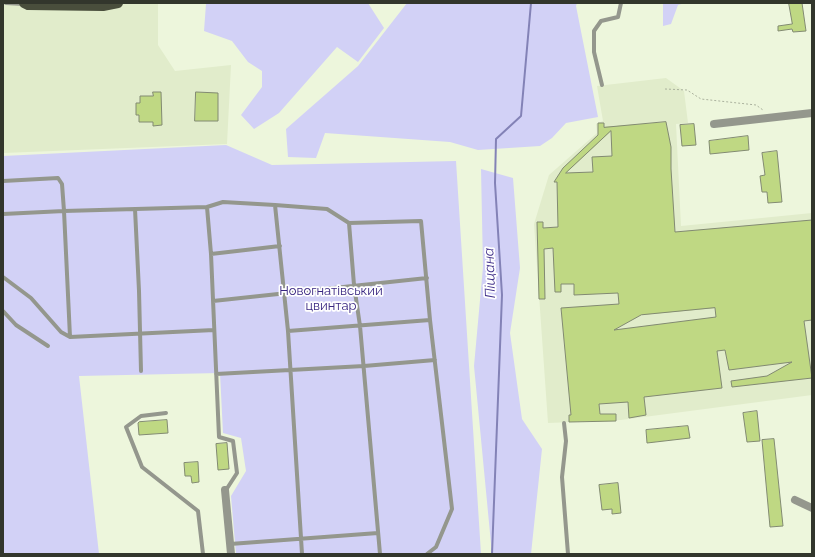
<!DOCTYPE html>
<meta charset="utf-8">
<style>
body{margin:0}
#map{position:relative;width:815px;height:557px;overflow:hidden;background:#edf6dc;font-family:Raleway,sans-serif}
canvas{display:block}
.frame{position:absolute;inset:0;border:4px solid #32362c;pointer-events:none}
</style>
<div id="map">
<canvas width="815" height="557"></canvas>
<div class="frame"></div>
</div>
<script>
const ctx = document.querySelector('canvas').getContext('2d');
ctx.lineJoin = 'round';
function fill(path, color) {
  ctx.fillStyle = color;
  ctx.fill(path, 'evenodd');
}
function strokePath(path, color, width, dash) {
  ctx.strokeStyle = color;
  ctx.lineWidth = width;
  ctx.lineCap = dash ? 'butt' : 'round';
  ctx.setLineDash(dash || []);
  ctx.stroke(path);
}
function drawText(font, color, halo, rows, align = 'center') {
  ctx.font = font + ' Raleway,sans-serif';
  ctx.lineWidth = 3.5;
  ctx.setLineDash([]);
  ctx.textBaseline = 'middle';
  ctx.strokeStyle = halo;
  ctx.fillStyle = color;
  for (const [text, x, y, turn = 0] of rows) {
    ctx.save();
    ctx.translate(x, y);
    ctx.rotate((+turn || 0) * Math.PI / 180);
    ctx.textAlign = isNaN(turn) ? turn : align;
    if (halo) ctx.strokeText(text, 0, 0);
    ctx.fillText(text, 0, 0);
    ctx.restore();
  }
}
fill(new Path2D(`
 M3,3H158V45L175,71L231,65L227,144L3,153Z
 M666,78L684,91L688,123L676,124L681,226L812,213V395L621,420L548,423L534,224L549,175L597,133L596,124L603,121L597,86Z`), '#e1eccb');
fill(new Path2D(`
 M235,3H368L384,28L358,62L337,47L279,113L254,129L241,115L262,87V71L248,62L232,41L204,31L206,4Z
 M407,3H577L576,6L598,117L566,123L552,138L540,146L478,150L450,142L325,133L316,158L288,157L286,129L358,66Z
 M663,3H685L678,5L671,24L663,26Z
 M226,145L272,165L456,161L481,554H236L231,496L246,471L241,438L223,433L220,373L79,376L99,554H3V156Z
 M481,169L513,178L520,268L510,333L522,419L542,449L531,554H492L474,366L483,267Z`), '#d2d1f6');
strokePath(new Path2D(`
 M492,554L502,295L495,183L496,139L521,116L531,3`), '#8382b6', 2);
const building = new Path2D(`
 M789,3H802L806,31L793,32L792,29L778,31V26L792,24Z
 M153,92H161L162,125L153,126V122H139V115H136V103H140V96H153Z
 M196,92L218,93V121H195Z
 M666,122L671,147V169L675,232L812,220V320L804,321L812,378L732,387L731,381L767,376L792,362L729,370L725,350L717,351L722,388L644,397L646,415L629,418L628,402L599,404L600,414H616V421L569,422V415H571L561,308L619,304L618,293L574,295V284H561V292H555L553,248L544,249L545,299H539L537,222H543V228L558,227L557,182H554L563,168L598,135V123H604V127ZM611,131L612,156L592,157L593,172L566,173ZM715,308L716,317L614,330L641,315Z
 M694,124L696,145L682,146L680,125Z
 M748,136L749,150L710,154L709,141Z
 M777,151L782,202L768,203L767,192H762L760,176L765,175L762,153Z
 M757,411L760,441L747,442L743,413Z
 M167,420L168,433L139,435L138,423L139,422Z
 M688,426L690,438L647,443L646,430Z
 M774,439L783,526L770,527L762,440Z
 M227,443L229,469L218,470L216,444Z
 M198,462L199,482L192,483L191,476H185L184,463Z
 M618,483L621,513L612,514V509L602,510L599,485Z`);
fill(building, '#bfd883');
strokePath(building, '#828a72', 1);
strokePath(new Path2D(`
 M665,89L687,90L701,99L756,105L763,110`), '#aab19d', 1, [2, 2]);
strokePath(new Path2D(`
 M6,3L23,4
 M602,85L594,52V31L601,21L618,17L621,3
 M3,181L58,178L62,184L64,211L207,207L211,254L219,437L233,441L237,473L226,490
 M275,205L327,209L349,223L421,221L430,320L452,509L436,547L427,554
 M207,207L223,202L275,205L288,331L302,554
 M135,209L139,291L141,371
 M3,214L64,211L70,337
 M349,223L354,285L360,326L380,554
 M211,254L280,246
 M3,277L31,298L61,332L70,337L214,330
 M213,301L427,278
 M3,311L16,325L48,346
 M288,331L430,320
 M216,374L364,366L435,360
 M166,413L141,416L126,427L142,467L198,511L203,554
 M564,423L566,441L562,477L568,554
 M230,544L378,533`), '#94978d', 4);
strokePath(new Path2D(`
 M714,124L812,113
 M225,490L231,554
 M795,500L812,508`), '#94978d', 8);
strokePath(new Path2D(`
 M24,3L28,5L103,6L118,3`), '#494e3c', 10);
drawText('13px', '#382580', '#fff', [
 ["Новогнатівський",331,291],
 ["цвинтар",331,306]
]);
drawText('italic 14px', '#40308a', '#fff', [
 ["Піщана",490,273,-92]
]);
</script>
